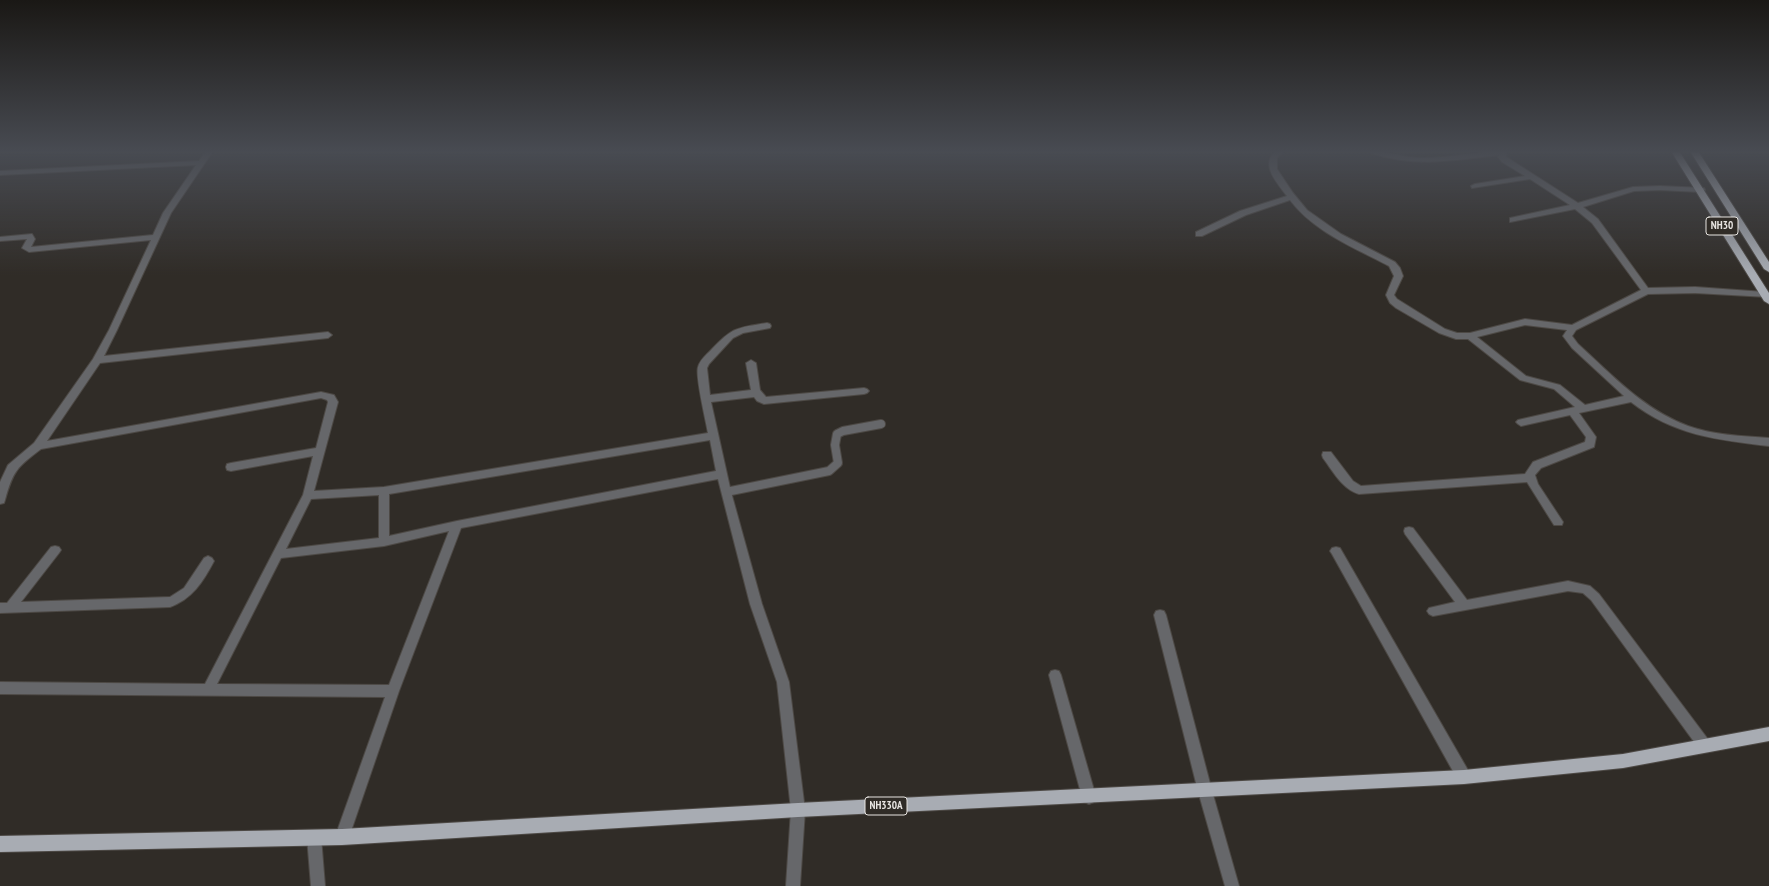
<!DOCTYPE html>
<style>
body{margin:0}
canvas{display:block;background:#302c27}
</style>
<canvas width="1769" height="886"></canvas>
<script>
const ctx = document.querySelector('canvas').getContext('2d');
ctx.lineJoin = 'round';
function strokePath(path, color, width, dash) {
  ctx.strokeStyle = color;
  ctx.lineWidth = width;
  ctx.lineCap = dash ? 'butt' : 'round';
  ctx.setLineDash(dash || []);
  ctx.stroke(path);
}
function fill(path, color) {
  ctx.fillStyle = color;
  ctx.fill(path, 'evenodd');
}
function drawText(font, color, halo, rows, align = 'center') {
  ctx.font = font + ' "PT Sans Narrow",sans-serif';
  ctx.lineWidth = 3.5;
  ctx.setLineDash([]);
  ctx.textBaseline = 'middle';
  ctx.strokeStyle = halo;
  ctx.fillStyle = color;
  for (const [text, x, y, turn = 0] of rows) {
    ctx.save();
    ctx.translate(x, y);
    ctx.rotate((+turn || 0) * Math.PI / 180);
    ctx.textAlign = isNaN(turn) ? turn : align;
    if (halo) ctx.strokeText(text, 0, 0);
    ctx.fillText(text, 0, 0);
    ctx.restore();
  }
}
const service = new Path2D(`
 M726,492L829,471L838,463L835,445L837,434L843,431L881,424`);
const minor = new Path2D(`
 M206,151H213L171,213L117,330L104,356L328,332L332,335L328,338L100,363L47,441L321,392L334,395L338,402L314,491L384,487L708,433C706,421 695,376 698,367C700,360 706,355 711,350C733,327 736,328 767,323L770,324L771,326L770,328L743,333L733,338L709,364L707,368L710,395L751,390L746,363L751,360L756,363L760,390L766,397L864,388L867,389L869,391L867,393L864,394L764,404L757,401L754,397L711,402L731,492L762,604L789,682L805,810L800,886H786L791,810L777,682L750,604L718,479L461,528L399,691L349,837L347,842L342,844L337,842L335,837L385,697L0,694V682L205,684L303,495L313,456L231,471L227,470L226,467L227,464L231,463L316,448L328,402L327,400L321,398L41,449C17,467 13,471 5,500L4,503L0,504V482L8,465L34,443L93,359L109,330L151,240L29,252L22,248L27,239L0,241V237L32,234L35,239L31,247L153,235L163,213L196,165L0,175V171L199,161ZM710,440L716,471L457,521L389,536V494ZM379,495V538L286,549L311,499ZM449,531L389,685L217,684L281,558L384,546Z
 M1276,151H1284L1277,158V169L1293,193L1307,210L1341,234L1395,262L1400,268L1403,276L1394,295L1397,299L1445,329L1457,333H1470L1525,319L1572,325L1641,290L1592,223L1575,209L1510,222V218L1570,205L1530,179L1472,188L1471,186L1475,184L1525,176L1502,162L1498,157L1499,155C1454,160 1416,168 1371,153V151C1388,151 1404,158 1422,158C1451,158 1479,151 1507,151L1506,157L1508,158L1578,203L1633,187L1660,186L1704,188L1705,190L1701,192L1660,190L1634,191L1583,207L1598,219L1648,288L1695,287L1765,292L1768,293V297L1695,293L1648,294L1576,330L1572,336L1578,344C1611,374 1644,410 1688,426C1713,435 1742,436 1769,438V446C1717,440 1673,435 1631,402L1579,413L1596,437L1594,447L1541,468L1535,475L1538,484L1563,522L1562,525H1554L1527,482L1359,494C1342,489 1333,471 1323,458L1322,455L1323,452H1331L1353,481L1361,486L1525,474L1533,462L1585,442L1586,437L1570,415L1521,426L1518,424L1516,422L1518,420L1575,407L1554,389L1520,380L1468,339H1456L1439,333L1396,308L1390,303L1386,295L1394,276L1389,266C1355,248 1314,232 1290,200L1246,215L1202,236H1196V232L1240,211L1287,196C1278,184 1259,164 1276,151ZM1525,325L1567,330L1563,336L1572,348L1624,396L1585,405L1560,385L1526,376L1477,337Z
 M1409,527L1413,528L1467,600L1568,581L1590,586L1599,594L1710,742L1711,746L1710,750L1705,752L1700,750L1591,600L1583,593L1568,591L1433,616L1429,614L1427,611L1429,608L1455,602L1405,534L1404,531L1405,528Z
 M55,546L59,547L61,550L59,553L21,602L170,597L184,588L204,558L208,556L212,558L214,561C203,582 192,599 170,607L0,613V603H7L51,547Z
 M1336,547L1340,548L1469,772L1471,777L1469,782L1464,783L1459,782L1332,554L1330,551L1332,548Z
 M1160,610L1164,611L1166,615L1212,791L1239,886H1225L1198,791L1154,615L1156,611Z
 M1055,670L1059,671L1061,675L1096,797L1094,802L1089,804L1084,802L1082,797L1049,675L1051,671Z
 M314,830L319,832L321,837L325,886H311L307,837L309,832Z`);
const trunk = new Path2D(`
 M1671,151H1679L1769,293V304L1764,301Z
 M1690,151H1698L1769,262V272L1764,269Z
 M1769,727V741L1623,768L1464,784L798,817L342,845L0,852V836L342,829L798,803L1464,770L1623,754Z`);
strokePath(service, '#4d4945', 10);
strokePath(minor, '#4d4945', 2);
strokePath(trunk, '#4d4945', 2);
strokePath(service, '#66676a', 8);
fill(minor, '#66676a');
fill(trunk, '#a8acb3');
const sky = ctx.createLinearGradient(0, 0, 0, 275);
sky.addColorStop(0, '#1a1815');
sky.addColorStop(0.55, '#484b52');
sky.addColorStop(1, '#484b5200');
ctx.fillStyle = sky;
ctx.fillRect(0, 0, 1769, 275);
for (const [x, y, w] of [
 [1722,226,32],
 [886,806,42]
]) {
  const box = new Path2D();
  box.roundRect(x - w / 2, y - 9, w, 18, 3);
  ctx.fillStyle = '#302c27';
  ctx.fill(box);
  strokePath(box, '#e7e4e1', 1);
}
drawText('bold 11px', '#e7e4e1', null, [
 ["NH30",1722,226],
 ["NH330A",886,806]
]);
</script>
